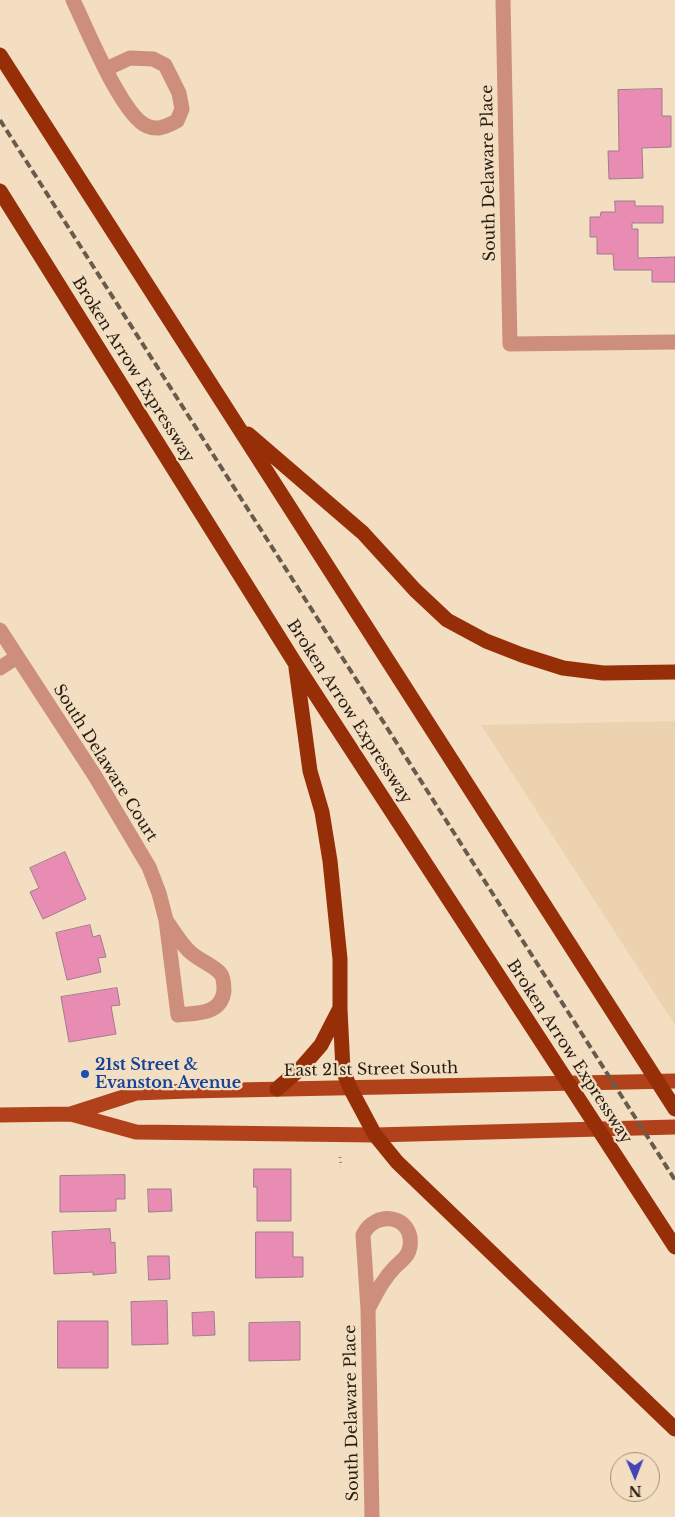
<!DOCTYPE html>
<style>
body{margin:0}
#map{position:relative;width:675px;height:1517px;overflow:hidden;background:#f3dec1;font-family:"Libre Baskerville",serif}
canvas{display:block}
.north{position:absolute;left:610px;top:1452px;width:50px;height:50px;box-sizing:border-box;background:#f3dec1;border:1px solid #a1917b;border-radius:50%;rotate:179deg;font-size:14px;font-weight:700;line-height:20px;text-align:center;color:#261e13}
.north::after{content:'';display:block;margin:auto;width:18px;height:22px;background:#4344ba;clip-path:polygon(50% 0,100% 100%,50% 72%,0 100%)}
</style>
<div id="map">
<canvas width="675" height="1517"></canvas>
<div class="north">N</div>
</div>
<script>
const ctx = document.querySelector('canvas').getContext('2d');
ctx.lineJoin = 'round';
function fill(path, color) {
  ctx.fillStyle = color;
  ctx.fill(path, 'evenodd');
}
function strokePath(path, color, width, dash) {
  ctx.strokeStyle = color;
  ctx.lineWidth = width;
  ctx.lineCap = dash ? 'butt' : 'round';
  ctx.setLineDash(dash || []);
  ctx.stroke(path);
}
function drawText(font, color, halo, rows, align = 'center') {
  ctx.font = font + ' "Libre Baskerville",serif';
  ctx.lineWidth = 4.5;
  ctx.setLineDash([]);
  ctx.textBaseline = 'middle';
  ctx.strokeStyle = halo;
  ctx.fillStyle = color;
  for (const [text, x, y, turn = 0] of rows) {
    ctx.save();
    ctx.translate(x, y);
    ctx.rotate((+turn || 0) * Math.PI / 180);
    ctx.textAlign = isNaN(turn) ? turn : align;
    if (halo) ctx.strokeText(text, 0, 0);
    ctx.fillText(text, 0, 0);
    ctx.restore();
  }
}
fill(new Path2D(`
 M675,721V1025L481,725Z`), '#ecd2af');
const building = new Path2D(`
 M662,89V116H671V147L642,148L643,178L609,179L608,151H619L618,90Z
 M615,201H635V206H663V223H632V229H638V258L675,257V282H652V270H614L613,254H597V237H590V217H600L601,212H615Z
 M65,852L86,899L43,919L30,892L39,888L30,868Z
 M90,925L93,937L100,935L106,957L98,958L101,972L67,980L56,933Z
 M117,988L120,1005L111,1006L116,1034L69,1042L61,997Z
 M254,1169H291V1221H257V1187H254Z
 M125,1175V1199H116V1211L60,1212V1176Z
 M148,1189H171L172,1211L149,1212Z
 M110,1229L111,1243L115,1242L116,1273L93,1275V1272L54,1274L52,1232Z
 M256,1232H293V1257H303V1277L256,1278Z
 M148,1256H169L170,1279L149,1280Z
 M167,1301L168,1344L132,1345L131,1302Z
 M214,1312L215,1335L193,1336L192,1313Z
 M58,1321H108V1368H58Z
 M300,1322V1360L249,1361V1323Z`);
fill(building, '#e98cb4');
strokePath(building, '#9e7d8a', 1);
strokePath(new Path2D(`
 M340,1157L341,1167`), '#938470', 3, [1, 4]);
strokePath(new Path2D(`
 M73,0C86,27 122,116 147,126C159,131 166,126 177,121L182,109L179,93L165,65L153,59L130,58L106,69
 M503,0L510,344L675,342
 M0,630L95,776L149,867L159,893L166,920L178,1015C196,1013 221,1015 224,991C224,986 224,977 220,973C213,965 198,960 189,951C180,942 173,930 166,920
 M0,668L17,657
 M368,1309C376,1294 383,1279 395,1267C402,1260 409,1256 410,1246C414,1215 375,1209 363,1235L368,1309L372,1517`), '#cd8f7b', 15);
strokePath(new Path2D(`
 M71,1114L136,1093L189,1091L675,1081
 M0,1115L71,1114L136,1132L375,1135L675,1127`), '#b1411b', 15);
strokePath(new Path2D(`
 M0,55L675,1109
 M0,191L295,663L675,1247
 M248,434L363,533L415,590L447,620L486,641L522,655L563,668L603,673L675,672
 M296,668L310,771L322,812L330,861L340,959V1009L343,1070L350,1088L375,1135L397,1162L675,1429
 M277,1089L301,1068L321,1045L339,1010`), '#962f08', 15);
strokePath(new Path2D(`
 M0,120L675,1180`), '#675b4b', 4, [8, 4]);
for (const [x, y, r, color] of [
 [85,1074,5,"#1a4fb4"]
]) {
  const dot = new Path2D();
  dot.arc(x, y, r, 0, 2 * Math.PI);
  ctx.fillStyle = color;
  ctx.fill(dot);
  strokePath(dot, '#f3dec1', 2);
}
drawText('16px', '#261e13', '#f3dec1', [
 ["South Delaware Place",489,173,-91],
 ["Broken Arrow Expressway",133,370,58],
 ["Broken Arrow Expressway",349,712,57],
 ["South Delaware Court",105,763,58],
 ["Broken Arrow Expressway",569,1052,57],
 ["East 21st Street South",371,1070,-1],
 ["South Delaware Place",352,1413,-91]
]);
drawText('bold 16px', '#164399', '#f3dec1', [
 ["21st Street &",95,1065],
 ["Evanston Avenue",95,1083]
], 'left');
</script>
